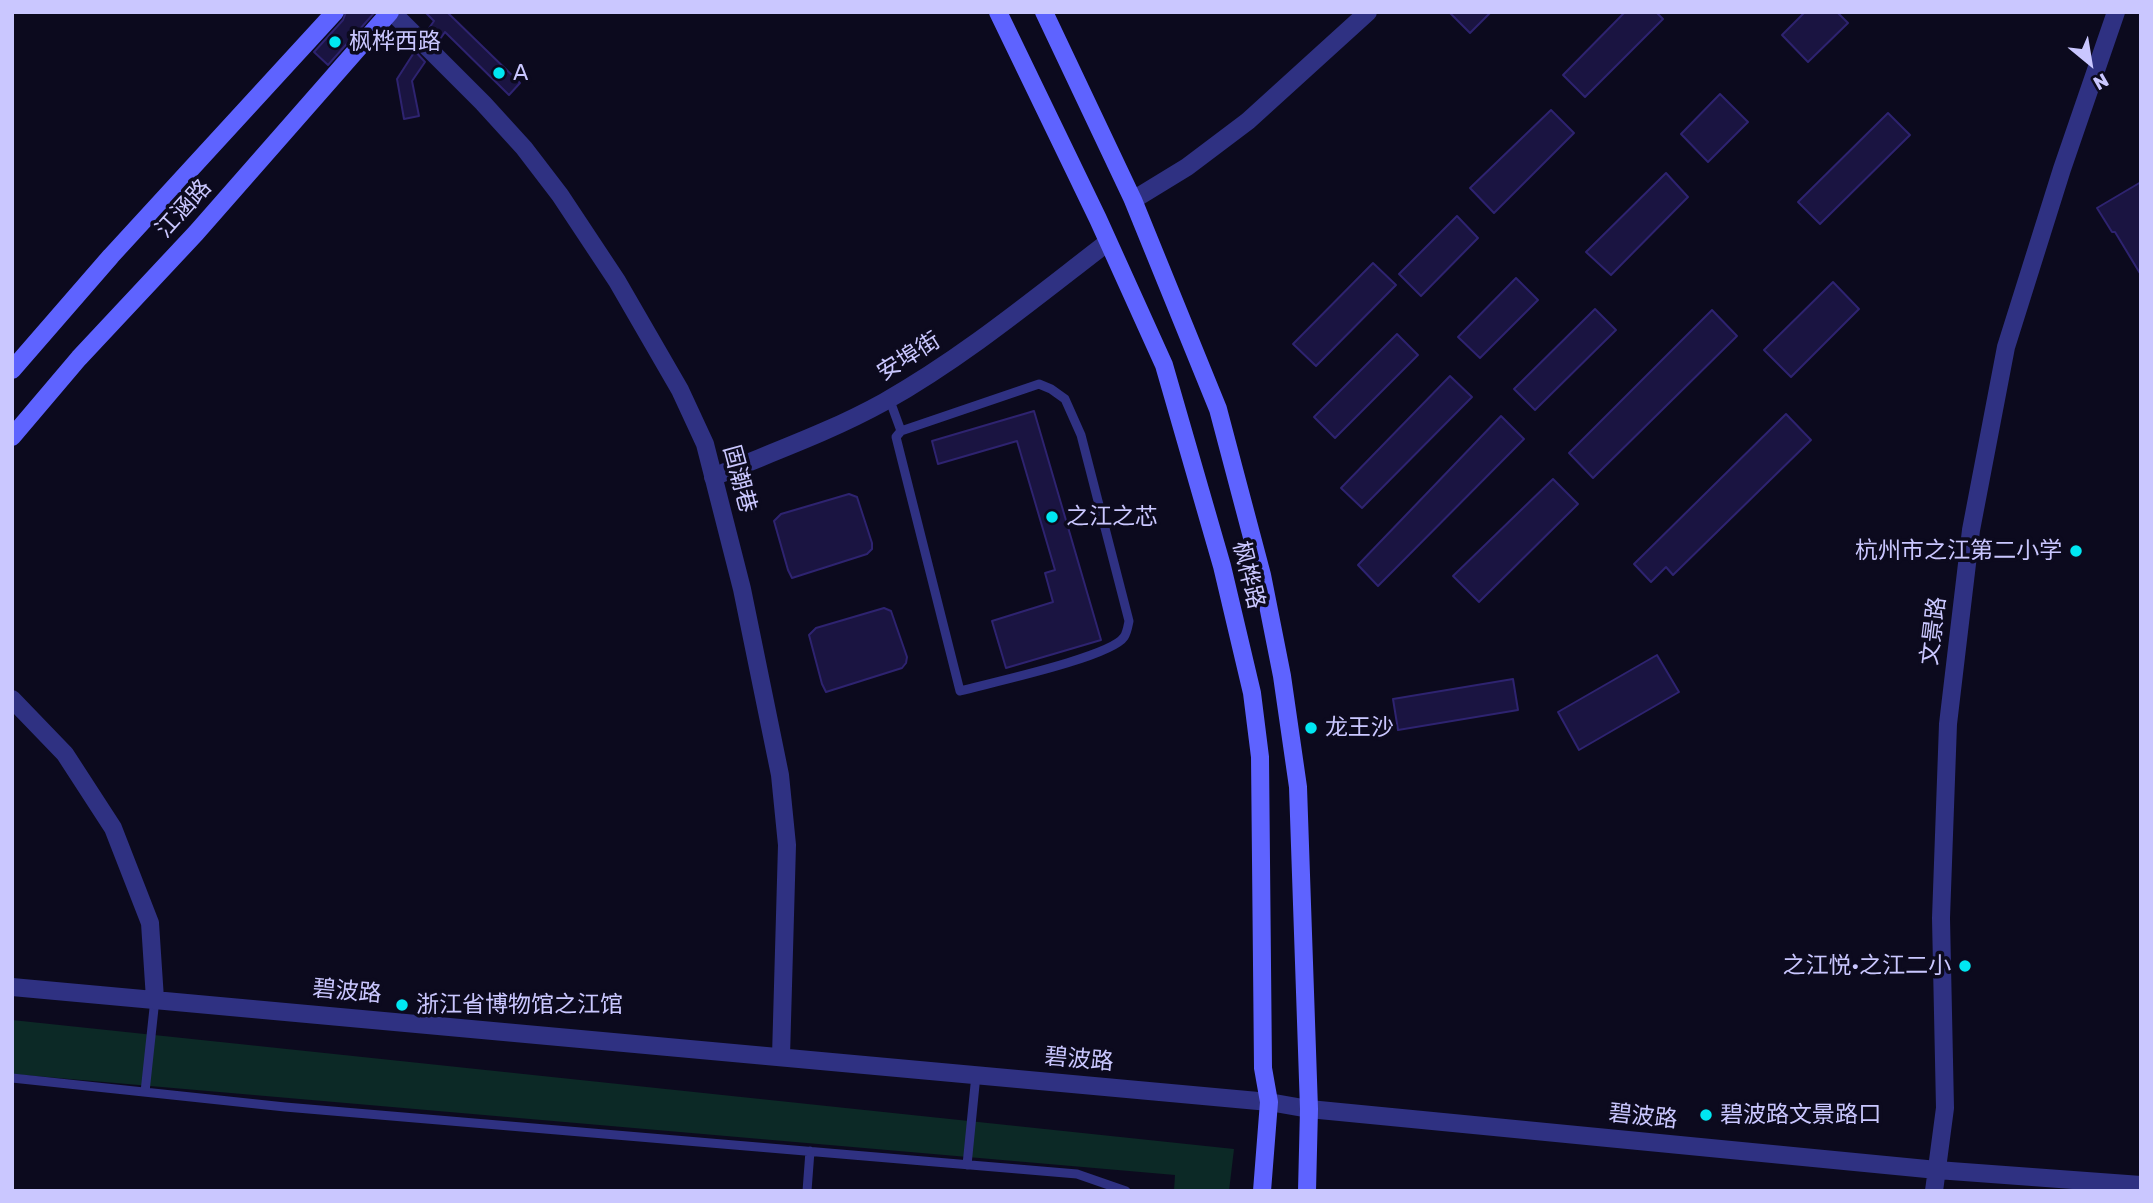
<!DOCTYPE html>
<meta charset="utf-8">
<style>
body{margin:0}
#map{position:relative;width:2153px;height:1203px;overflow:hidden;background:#0c0a1e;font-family:Rubik,sans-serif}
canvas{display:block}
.frame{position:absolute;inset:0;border:14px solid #cac7ff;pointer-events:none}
.north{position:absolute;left:2055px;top:28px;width:70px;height:70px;-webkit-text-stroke:5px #0c0a1e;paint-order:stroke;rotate:150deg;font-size:19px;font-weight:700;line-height:28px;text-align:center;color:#cac7ff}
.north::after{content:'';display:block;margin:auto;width:24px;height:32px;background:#cac7ff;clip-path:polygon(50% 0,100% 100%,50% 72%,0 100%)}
</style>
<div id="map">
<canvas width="2153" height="1203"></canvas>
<div class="frame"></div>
<div class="north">N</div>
</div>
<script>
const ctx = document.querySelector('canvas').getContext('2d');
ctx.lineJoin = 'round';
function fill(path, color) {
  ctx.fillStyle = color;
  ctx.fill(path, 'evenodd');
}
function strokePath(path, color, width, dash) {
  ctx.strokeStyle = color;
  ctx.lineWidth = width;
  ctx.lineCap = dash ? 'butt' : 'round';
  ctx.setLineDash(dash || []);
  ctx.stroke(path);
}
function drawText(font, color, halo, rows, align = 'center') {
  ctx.font = font + ' Rubik,"Noto Sans SC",sans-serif';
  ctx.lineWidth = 7;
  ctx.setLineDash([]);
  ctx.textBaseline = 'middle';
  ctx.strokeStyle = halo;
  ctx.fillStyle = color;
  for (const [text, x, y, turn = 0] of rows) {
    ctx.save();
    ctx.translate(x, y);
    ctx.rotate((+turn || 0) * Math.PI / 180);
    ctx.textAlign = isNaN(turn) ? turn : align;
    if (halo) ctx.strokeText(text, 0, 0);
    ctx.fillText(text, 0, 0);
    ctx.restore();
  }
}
fill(new Path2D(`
 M12,1020L1234,1149L1229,1191H1174L1175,1175L12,1074Z`), '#0c2926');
const building = new Path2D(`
 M346,12H375L328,65L314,52L343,20Z
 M425,12H447L520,83L509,95L445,32L438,42L427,31L434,21Z
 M1449,12H1491L1470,33Z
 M1625,12H1656L1663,19L1585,97L1563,75Z
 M1805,12H1837L1848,23L1808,62L1782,35Z
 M415,51L425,62L412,81L419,116L404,119L397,79Z
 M1720,94L1748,122L1708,162L1681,134Z
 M1551,110L1574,133L1494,213L1470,188Z
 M1888,113L1910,135L1820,224L1798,202Z
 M1666,173L1688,197L1611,275L1586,252Z
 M2141,182V275L2115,232H2112L2097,208Z
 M1457,216L1478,238L1421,296L1399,274Z
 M1373,263L1396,285L1316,366L1293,344Z
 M1516,278L1538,300L1480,358L1458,337Z
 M1833,282L1859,309L1791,377L1764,350Z
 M1595,309L1616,330L1535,410L1514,389Z
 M1712,310L1737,336L1593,478L1569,453Z
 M1397,334L1418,355L1335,438L1314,417Z
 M1450,376L1472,397L1362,508L1341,488Z
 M1034,411L1101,640L1006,668L992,621L1053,602L1045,573L1055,570L1017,441L938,464L932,441Z
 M1786,414L1811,440L1673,575L1666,567L1651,582L1634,564Z
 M1501,416L1524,439L1378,586L1358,565Z
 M1553,479L1578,504L1479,602L1453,576Z
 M849,494L857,497L872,543V549L867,554L792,578L788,570L774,521L781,514Z
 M884,608L891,611L907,657L906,663L902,668L826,692L822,684L809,635L816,628Z
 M1657,655L1679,692L1579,750L1558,712Z
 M1513,679L1518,710L1398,730L1393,699Z`);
fill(building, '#1a1441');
strokePath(building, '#2e2370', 2);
strokePath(new Path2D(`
 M889,398L901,431L1039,384L1051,389L1065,399L1081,435L1129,621C1128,626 1127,633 1124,637C1111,657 989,683 960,691L896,437L901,431
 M12,1078L285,1107L1077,1174L1126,1191
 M145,1092L155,999
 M967,1165L976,1075
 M807,1191L810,1151`), '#2f3182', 9);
strokePath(new Path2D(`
 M713,477C770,453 830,432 884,402C964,357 1035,298 1108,242`), '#2f3182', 18);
strokePath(new Path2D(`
 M392,12L483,103L524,148L560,195L617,281L680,390L705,444L742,589L780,775L787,845L781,1056
 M1133,200L1187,167L1248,121L1368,12
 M12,699L65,754L113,828L150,923L155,999
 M12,987L1269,1102L1309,1109L1937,1170L2141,1185
 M1934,1191L1945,1108L1941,918L1948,724L1971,530L2006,347L2062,169L2116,12`), '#2f3182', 18);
strokePath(new Path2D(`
 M998,12L1098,219L1164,365L1222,566L1252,693L1260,757L1263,1068L1269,1102L1262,1191
 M1044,12L1133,200L1218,409L1262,575L1282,676L1298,787L1309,1109L1307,1191
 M12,370L111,256L335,12
 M12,437L79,358L196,233L390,12`), '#5e63ff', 18);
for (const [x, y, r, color] of [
 [335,42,7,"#00e7f2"],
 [499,73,7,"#00e7f2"],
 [1052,517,7,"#00e7f2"],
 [2076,551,7,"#00e7f2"],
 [1311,728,7,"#00e7f2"],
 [1965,966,7,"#00e7f2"],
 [402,1005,7,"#00e7f2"],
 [1706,1115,7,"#00e7f2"]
]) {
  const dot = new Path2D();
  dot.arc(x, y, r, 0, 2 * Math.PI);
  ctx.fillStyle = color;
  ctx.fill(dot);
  strokePath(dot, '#0c0a1e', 2.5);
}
drawText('23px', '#cac7ff', '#0c0a1e', [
 ["枫桦西路",349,42],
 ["A",513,73],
 ["之江之芯",1066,517],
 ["杭州市之江第二小学",2062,551,"right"],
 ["龙王沙",1325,728],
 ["之江悦·之江二小",1951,966,"right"],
 ["浙江省博物馆之江馆",416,1005],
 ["碧波路文景路口",1720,1115]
], 'left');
drawText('23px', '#cac7ff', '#0c0a1e', [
 ["江涵路",184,209,-48],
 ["安埠街",909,357,-32],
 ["固潮巷",739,479,75],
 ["枫桦路",1248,575,76],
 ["文景路",1934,631,-83],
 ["碧波路",347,992,5],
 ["碧波路",1079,1060,5],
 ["碧波路",1643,1117,6]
]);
</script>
